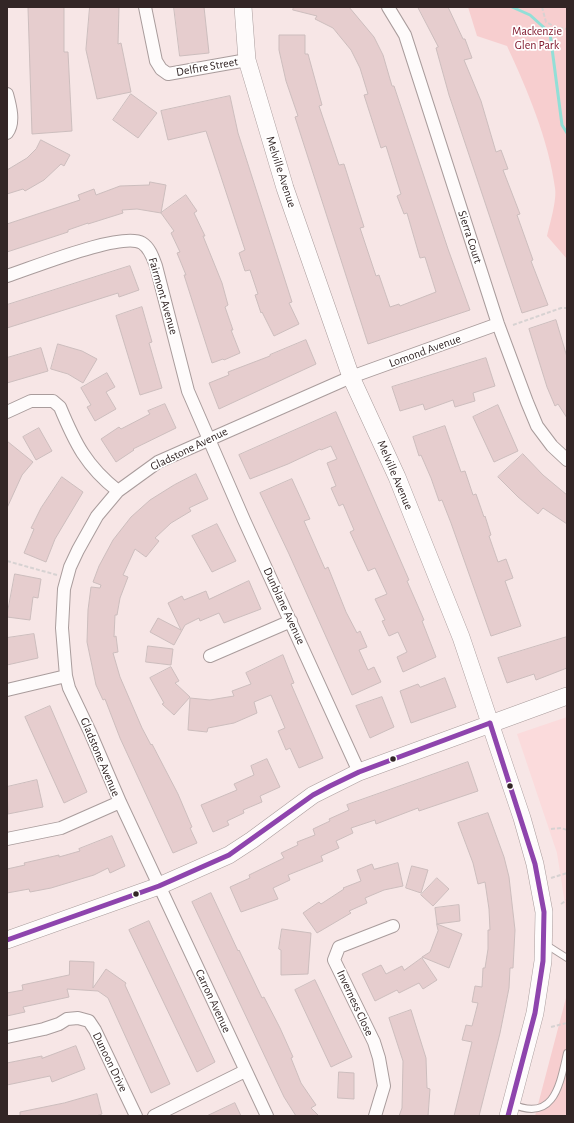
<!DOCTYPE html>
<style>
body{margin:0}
#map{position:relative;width:574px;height:1123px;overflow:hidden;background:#f7e6e6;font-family:"Alegreya Sans",sans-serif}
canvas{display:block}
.frame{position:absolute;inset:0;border:8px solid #332626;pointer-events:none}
</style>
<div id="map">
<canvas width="574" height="1123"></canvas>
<div class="frame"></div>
</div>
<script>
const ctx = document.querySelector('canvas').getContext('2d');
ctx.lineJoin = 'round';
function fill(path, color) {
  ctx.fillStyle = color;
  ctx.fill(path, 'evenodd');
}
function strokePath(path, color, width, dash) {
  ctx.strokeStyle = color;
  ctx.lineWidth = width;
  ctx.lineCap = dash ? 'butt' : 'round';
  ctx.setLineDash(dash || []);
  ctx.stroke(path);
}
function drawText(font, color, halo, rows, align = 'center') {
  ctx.font = font + ' "Alegreya Sans",sans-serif';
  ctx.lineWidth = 3.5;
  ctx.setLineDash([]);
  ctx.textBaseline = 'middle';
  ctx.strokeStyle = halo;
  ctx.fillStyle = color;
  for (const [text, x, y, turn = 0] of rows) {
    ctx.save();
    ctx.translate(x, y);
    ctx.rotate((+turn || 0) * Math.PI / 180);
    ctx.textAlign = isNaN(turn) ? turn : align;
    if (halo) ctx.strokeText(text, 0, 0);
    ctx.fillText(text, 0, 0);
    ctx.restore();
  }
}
fill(new Path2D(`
 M567,717V917L557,853L517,734Z`), '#fbdbdc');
fill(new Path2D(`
 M468,7H567V259L547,236C550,223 557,200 555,188C549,141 527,89 507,46L477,36Z
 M567,974V1116H535L566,998Z`), '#f7cecf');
strokePath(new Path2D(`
 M512,7L530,15L550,33L562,125L567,133`), '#92dfd7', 3);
const building = new Path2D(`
 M64,7V52H68L72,131L32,134L28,8Z
 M90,7H119L118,44L121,43L131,92L97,99L86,50Z
 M174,7H204L209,53L180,56Z
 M294,7H349L374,37L383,55L392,86H394L448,249L470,310L368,344L295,117L298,116L286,81L279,50V35H305V54H308L322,105L319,106L339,165L344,164L364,227L360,228L376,276L379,275L390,307L399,304L400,306L436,292L425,257L420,258L407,213L404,214L397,196L401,194L386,146L381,148L364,95L368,94L360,68L351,50L333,28L315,19L317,16L293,10Z
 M418,7H448L463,39H465L472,58L464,60L481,101L496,152L501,150L508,169L503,170L520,214L517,215L533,260L531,261L548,305L522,313L449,95L436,48L438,47Z
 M131,94L157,113L138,138L113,120Z
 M230,96L238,133L292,302L289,303L299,324L274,336L262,312L261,313L255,295L258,294L250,270L245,271L239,253L245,250L206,131L168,140L161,111Z
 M41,140L70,155L64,166L61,164L44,180L25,191L23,189L7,194V170L27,158L36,149Z
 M150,182L166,185L161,213L137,209L122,210L123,213L88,224V223L68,230V232L7,252V224L80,200L78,195L94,189L96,195L120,186L149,185Z
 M186,195L197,211L194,213L205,236H203L222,283L228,305L225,307L233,330H231L240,353L224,360L223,359L212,363L184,275H186L177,253L180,252L171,233L174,231L161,213Z
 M130,266L139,290L119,297L118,293L7,328V305Z
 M142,307L152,342L149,343L162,388L140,395L116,316Z
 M556,320L567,357V418L558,404L555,406L547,387L529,329Z
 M306,340L316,364L219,409L209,383L229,375L228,372L270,356V355Z
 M58,344L82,351L97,359L83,383L68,374L51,369Z
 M41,348L48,371L7,383V358Z
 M486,358L495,386L473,393L475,401L455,407L453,400L425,410L423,404L400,411L392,387Z
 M107,373L115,387L106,392L116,409L95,421L87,407L91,405L81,388Z
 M165,404L176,428L133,449L134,450L116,462L101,439L119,427L121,429L150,414L148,411Z
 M498,405L518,451L494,462L473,417Z
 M336,412L409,580L407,581L424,620L422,621L436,657L403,672L397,657L407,652L398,632L389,636L382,621L385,620L375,599L387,594L375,568L368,571L350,532L354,530L343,504L339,506L331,488L336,486L327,463L337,459L331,446L321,450L320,449L288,464L250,479L239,455Z
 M445,426L461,472L465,471L473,495L476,494L484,517L485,516L491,535L489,536L498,562L506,559L513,578L505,581L521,626L491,636L451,523L442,500L439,501L431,478L421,455L419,456L413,437Z
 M39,428L52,451L36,460L23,437Z
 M7,441L33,462L22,475L7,508Z
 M523,454L543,475L567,495V524L543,508L538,514L518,497L498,477Z
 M196,474L208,499L189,508L191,511L171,523L155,538L159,541L146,557L135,549L123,575L128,577L120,598L117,615H115L114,637L116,636L118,652L113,653L120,677L142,728L151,745L152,744L178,794L192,827L190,828L197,843L173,853L120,738L105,699L103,700L96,685L87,642L88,610L91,587L100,588L101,585L93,582L99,566L113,540L131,517L150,500L174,485Z
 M62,477L83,492L55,539L46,562L24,553L34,529L31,528L41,508Z
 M292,479L310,519L304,521L325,569L328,567L346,612L357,633L360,631L367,647L359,650L368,670L374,667L381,682L352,695L289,554L260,493Z
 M217,524L236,561L212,572L192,536Z
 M15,574L41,579L38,598L33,597L30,620L7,617Z
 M249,581L261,609L224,623L219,613L200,621L199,618L185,625L174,645L150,632L158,618L181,630L168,603L182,596L184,600L206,591L209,599Z
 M34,634L38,658L7,665V638Z
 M567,637V668L536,680L534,674L507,683L498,658Z
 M148,646L173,649L171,665L146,662Z
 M283,655L294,683L291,684L323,758L299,768L290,748L286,750L278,731L285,728L271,695L254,702L257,713L234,723L208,728L207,732L188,730L190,698L210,700L234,696L232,691L251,684L246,673Z
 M171,667L179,681L175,683L190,697L174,715L162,704L164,703L150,678Z
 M445,678L456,707L411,723L400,691L418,684L420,687Z
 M382,697L394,727L370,738L356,706Z
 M50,706L87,792L64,803L25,717Z
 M267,759L280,787L260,796L262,802L243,810L244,813L227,821L229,825L213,832L201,805L237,790L234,784L254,775L251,766Z
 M468,762L478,791L419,811L418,808L376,824L375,820L351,828L353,833L336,841L339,848L321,856L323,861L288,875L290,880L273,888L278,899L241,912L230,887L250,878L249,875L284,858L281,853L298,845L297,842L315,835L313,829L330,821L329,819L349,810L347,805Z
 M37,780L43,807L8,814L7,787Z
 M488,813L504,857L509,877L515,930L513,968H510L509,988L500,1033L479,1116H454L472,1042L462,1040L466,1025L472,1026L478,1003L472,1002L475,986L482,987L483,968H485L488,949V930H490L489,909L485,882L478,884L473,863L458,823Z
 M112,836L125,866L110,873L108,868L94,875L51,888L30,892L29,889L7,893V869L25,865L24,863L59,855V857L80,851L79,849Z
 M398,863L403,886L384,890L365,898L367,903L349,911L351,913L317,933L303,913L319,902L321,904L344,889L343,888L361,881L357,870L372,864L374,869Z
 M412,866L428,870L421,893L406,888Z
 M437,878L449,889L433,906L421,895Z
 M211,893L238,951L239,950L262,998L264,997L280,1028L293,1057L291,1058L301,1083L316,1105L311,1108L319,1116H296L284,1097L192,902Z
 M459,905L460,921L437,924L435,908Z
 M149,921L215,1062L197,1072L129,930Z
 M437,924L462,934L449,968L422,957L430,952L438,931Z
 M282,929L311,933L308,974L281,975V950L279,949Z
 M422,958L437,980L423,989L419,983L399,993L397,990L375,1001L362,974L381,965L386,974L402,966L404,970Z
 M70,961L94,962L93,988L106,969L126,983L125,985L170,1084L151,1093L108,998L98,991L67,989L69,997L23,1007L25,1012L7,1016V993L23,990L22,985L69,975Z
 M315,980L352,1057L331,1067L295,990Z
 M411,1010L426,1058L427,1088L430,1089L428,1116H399L402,1108L403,1061L389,1018Z
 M76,1046L85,1069L52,1082L50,1076L7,1085V1063L42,1056V1058Z
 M339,1072L354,1073V1099L338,1098Z
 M97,1094L102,1114L96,1116H20V1112L64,1103Z
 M235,1103L241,1116H207Z`);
fill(building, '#e6cdce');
strokePath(building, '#ccbdbd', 1);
const lane = new Path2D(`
 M545,944L567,958
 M512,1104C555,1123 560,1083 567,1053`);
const street = new Path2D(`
 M145,7L156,61L161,69L168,74L247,60
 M388,7L405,35L498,324L527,402L537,426L552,446L567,460
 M7,94C10,105 15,123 7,133
 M7,276C32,268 122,231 142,243C150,248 153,258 156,266L188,391L244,520L359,772
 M7,412L31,401H53L60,407C75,443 86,466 118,491
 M210,656L291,621
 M7,690L66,676
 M7,839L61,828L120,802
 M7,1037L44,1029L59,1024L67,1019L78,1018L89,1021L95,1030L136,1116
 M154,1116L245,1071
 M267,1116L120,802L90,732L69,688L66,676L62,628L64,589L70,567L78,550L97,516L118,491L158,462L351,377L498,324
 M375,1116L384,1086L379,1058L374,1042L334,960L339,947L393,926`);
const secondary = new Path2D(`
 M243,7L247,60L285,188L351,377L397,477L461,637L522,818L535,864L544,912L543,961L535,1013L508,1116
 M7,940L159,886L229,855L252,840L313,795L359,772L567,696`);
strokePath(lane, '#a99c9c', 8);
strokePath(street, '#a99c9c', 14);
strokePath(secondary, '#a99c9c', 18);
strokePath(new Path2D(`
 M542,7L546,22L557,28L567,29
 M513,325L561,308H567
 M7,561L57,575
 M551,829L561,828L567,830
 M551,878L567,873
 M561,904L567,900
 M551,1027L567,1023
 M545,1116V1115`), '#d7d2d2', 2, [4, 2]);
strokePath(lane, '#fefbfb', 6);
strokePath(street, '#fefbfb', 12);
strokePath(secondary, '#fefbfb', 17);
strokePath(new Path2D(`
 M490,723L535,864L544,912L543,961L535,1013L508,1116
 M7,940L159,886L229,855L313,795L330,786L359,772L490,723`), '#8e44ad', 5);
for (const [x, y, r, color] of [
 [393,759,3.5,"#332626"],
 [510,786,3.5,"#332626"],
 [136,894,3.5,"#332626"]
]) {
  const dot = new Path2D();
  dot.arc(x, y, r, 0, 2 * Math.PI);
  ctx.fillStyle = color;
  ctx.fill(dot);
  strokePath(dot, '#fff', 1.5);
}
drawText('12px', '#80182c', '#fff', [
 ["Mackenzie",537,31],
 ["Glen Park",537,45]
]);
drawText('12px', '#332626', '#fff', [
 ["Delfire Street",207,67,-10],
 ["Melville Avenue",281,172,72],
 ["Sierra Court",470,237,72],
 ["Fairmont Avenue",163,296,74],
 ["Lomond Avenue",425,351,-20],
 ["Gladstone Avenue",189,449,-26],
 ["Melville Avenue",395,475,67],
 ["Dunblane Avenue",284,606,65],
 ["Gladstone Avenue",100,757,67],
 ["Carron Avenue",213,1001,65],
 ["Inverness Close",355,1003,65],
 ["Dunoon Drive",110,1062,64]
]);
</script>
